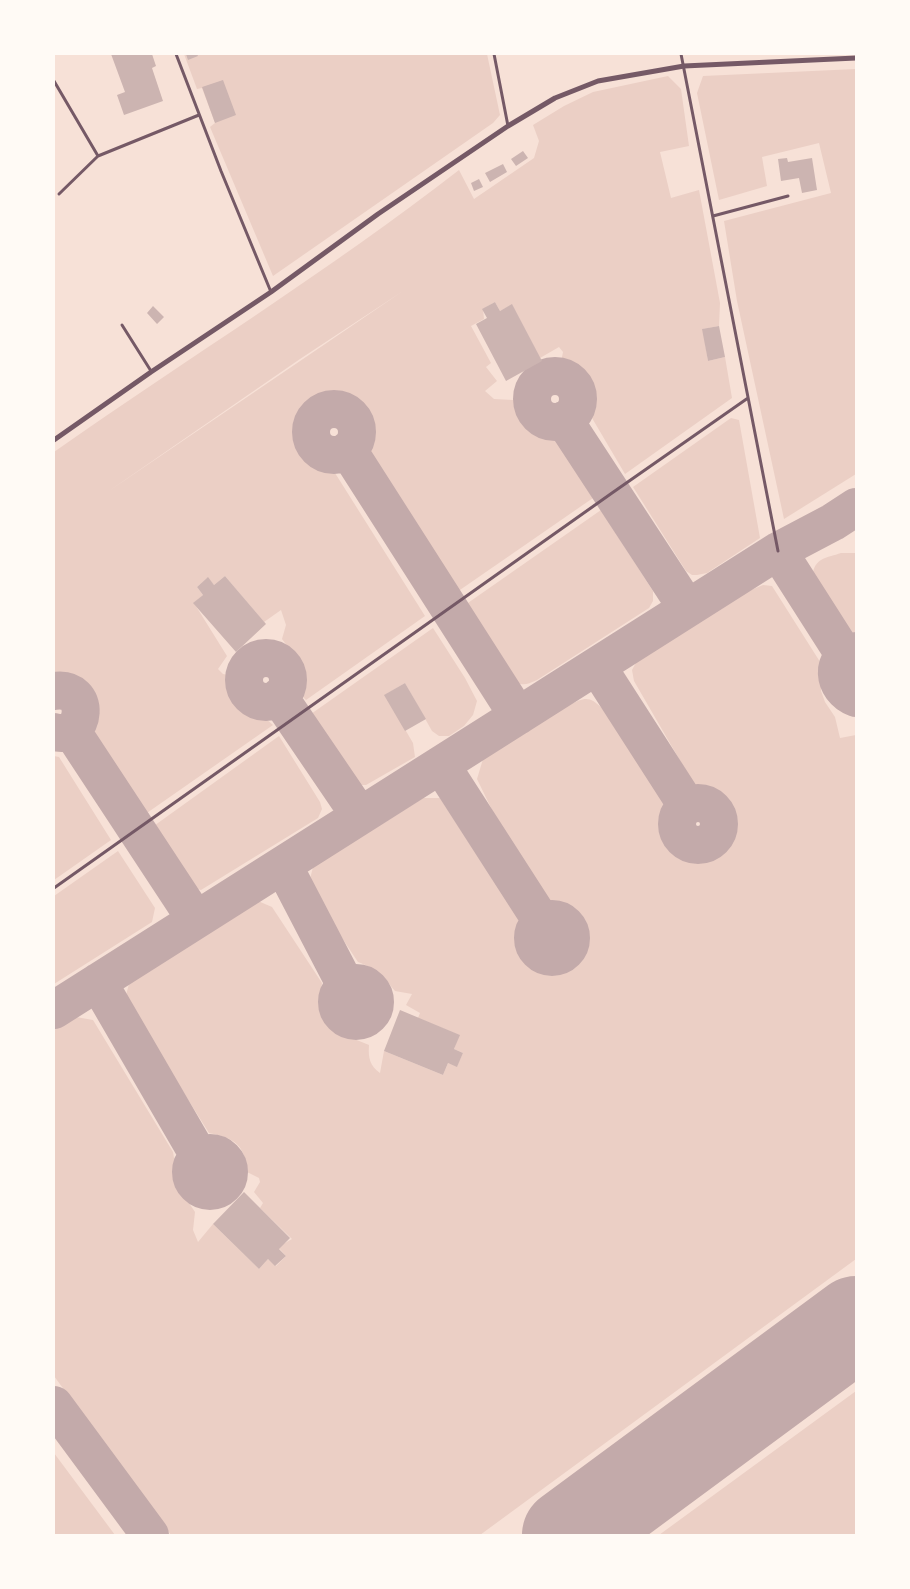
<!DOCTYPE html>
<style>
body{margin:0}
#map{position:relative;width:910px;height:1589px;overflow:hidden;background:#f7e1d7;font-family:Manrope,sans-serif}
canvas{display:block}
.frame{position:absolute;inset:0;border:55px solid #fffaf5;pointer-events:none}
</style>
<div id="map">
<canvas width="910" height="1589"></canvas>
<div class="frame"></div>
</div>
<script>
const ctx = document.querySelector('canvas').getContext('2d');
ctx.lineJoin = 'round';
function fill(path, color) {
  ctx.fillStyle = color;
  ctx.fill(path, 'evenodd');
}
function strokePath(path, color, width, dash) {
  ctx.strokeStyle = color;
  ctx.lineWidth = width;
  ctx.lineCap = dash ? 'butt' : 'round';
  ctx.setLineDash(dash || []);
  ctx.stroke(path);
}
fill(new Path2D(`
 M184,54H487L500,115L493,123L273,276L210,127L215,123L202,88L197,89Z
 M856,69V474L784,519L737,301L724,221L831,193L819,143L762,157L767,186L719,200L697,93L703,76Z
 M668,76L681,89L689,146L660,152L671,198L699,190L720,303L719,326L703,329L708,361L725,357L732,398L625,474L592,418L594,394L588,381L576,368L561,362L563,352L559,347L540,358L512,305L500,311L495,302L483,309L484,319L471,326L491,363L486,367L497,381L485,391L494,399L513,400L527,422L539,434L556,440L593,498L457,592L365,447C371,419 353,392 323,404L319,400L309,408L311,413C309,416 304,419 302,422C302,422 301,429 301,430C299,453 317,462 336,466L335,473L425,616L306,700L298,692L304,682L296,658L282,639L286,625L281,610L264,622L225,576L214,585L207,578L197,587L203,595L194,603L227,656L218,669L223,674L229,675C230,692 234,709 252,714C262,718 265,717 273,725L144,815L93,735L95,708L89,698L72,683L54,675V452C188,358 329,271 459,170L474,199L534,158L539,141L533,125L564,106L593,92ZM403,291L106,493L300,359Z
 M731,418L739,420L760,538L707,573L697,575H692L686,571L633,487Z
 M601,510L653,591V601L649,608L537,680C524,686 521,686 510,678L465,605Z
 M841,553H856V643L813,572C817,557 827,558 841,553Z
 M763,585L772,586L822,665L821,691L825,702L835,717L840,738L856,735V1259L480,1535H171L54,1376V1030L76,1017L93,1020L173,1152L179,1188L195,1212L193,1230L198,1242L213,1224L259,1269L268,1259L276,1266L286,1256L278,1247L292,1239L260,1208L263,1203L254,1192L260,1182L259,1178L247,1172C245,1145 235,1138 209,1133L125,999L130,980L258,901L272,907L322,983L320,1002L322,1013L328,1023L342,1034L369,1045C368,1058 370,1066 380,1073L384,1051L443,1075L448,1063L457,1066L463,1053L454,1049L459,1035L418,1018L420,1013L406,1005L412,994L395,991C383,976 377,969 358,962L308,887L313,867L423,798H440L522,924C519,929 519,934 519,940C520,965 540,973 562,966L565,969L577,962L575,957L584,948C587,922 576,910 550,906L493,812L477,779L483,759L569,705C586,697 589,696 603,709L669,809C664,840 674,861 709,854L711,857L724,850L721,845L730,833L731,821L728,808L716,796L697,790L634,681L632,670L638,659L739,595Z
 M433,628L465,678L477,701L473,715L464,726L449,736H439L432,731L405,683L385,695L413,743L415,757L366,785H357L351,779L311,714Z
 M279,736L320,802L322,809L318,818L201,890L187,886L151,828Z
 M54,756L59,757L111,840L54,880Z
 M118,851L155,908L152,922L54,984V896Z
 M856,1391V1535H659Z
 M54,1453L115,1535H54Z`), '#ebcfc5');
strokePath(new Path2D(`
 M532 399a23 23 0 1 1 46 0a23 23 0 1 1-46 0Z
 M311 432a23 23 0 1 1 46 0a23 23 0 1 1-46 0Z
 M564,420L687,608
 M348,450L518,716
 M778,551L845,656
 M856,651C829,657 832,689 856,698
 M244 680a22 22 0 1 1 44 0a22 22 0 1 1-44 0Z
 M597,666L687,806
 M54,691C92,685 87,741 54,732
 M279,697L360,816
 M71,730L196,920
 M441,765L542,922
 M677 824a21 21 0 1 1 42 0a21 21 0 1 1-42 0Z
 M283,865L346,986
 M533 938a19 19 0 1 1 38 0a19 19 0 1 1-38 0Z
 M98,982L199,1156
 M337 1002a19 19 0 1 1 38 0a19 19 0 1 1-38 0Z
 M54,1010L778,551L833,522L856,507
 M191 1172a19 19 0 1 1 38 0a19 19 0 1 1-38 0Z
 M54,1405L150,1535`), '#c3aaaa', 38);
strokePath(new Path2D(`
 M569,1535L856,1323`), '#c3aaaa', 94);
fill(new Path2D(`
 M111,54H152L156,66L152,68L163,101L124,115L117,95L125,92Z
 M186,54H197L198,56L188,60Z
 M223,80L236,115L215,123L202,87Z
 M523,151L528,158L516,166L511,159Z
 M787,158L788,162L812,158L817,190L802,193L799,178L781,181L778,159Z
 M503,164L507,172L490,182L485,173Z
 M479,179L483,187L474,191L471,183Z
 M495,302L500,311L512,304L542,361L506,381L476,324L487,318L482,309Z
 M153,306L164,317L157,324L147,313Z
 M719,326L725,357L708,361L702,329Z
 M225,576L266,624L236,652L193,603L203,595L197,587L208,577L214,585Z
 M405,683L426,719L405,731L384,695Z
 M400,1010L460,1035L454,1049L463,1053L457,1067L448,1063L443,1075L384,1051Z
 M244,1192L290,1238L279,1249L286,1256L275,1266L268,1259L259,1269L213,1224Z`), '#ccb4b1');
strokePath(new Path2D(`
 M176,54L221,171L271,292
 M494,54L508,126
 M681,54L778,551
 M54,81L98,156
 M59,194L98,156L199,115
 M713,216L788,196
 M122,325L151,371
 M54,888L612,493L748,398`), '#755966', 3);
strokePath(new Path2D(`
 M54,440L151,372L271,292L378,214L508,126L555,98L598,81L684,66L856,58`), '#755966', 5);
</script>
